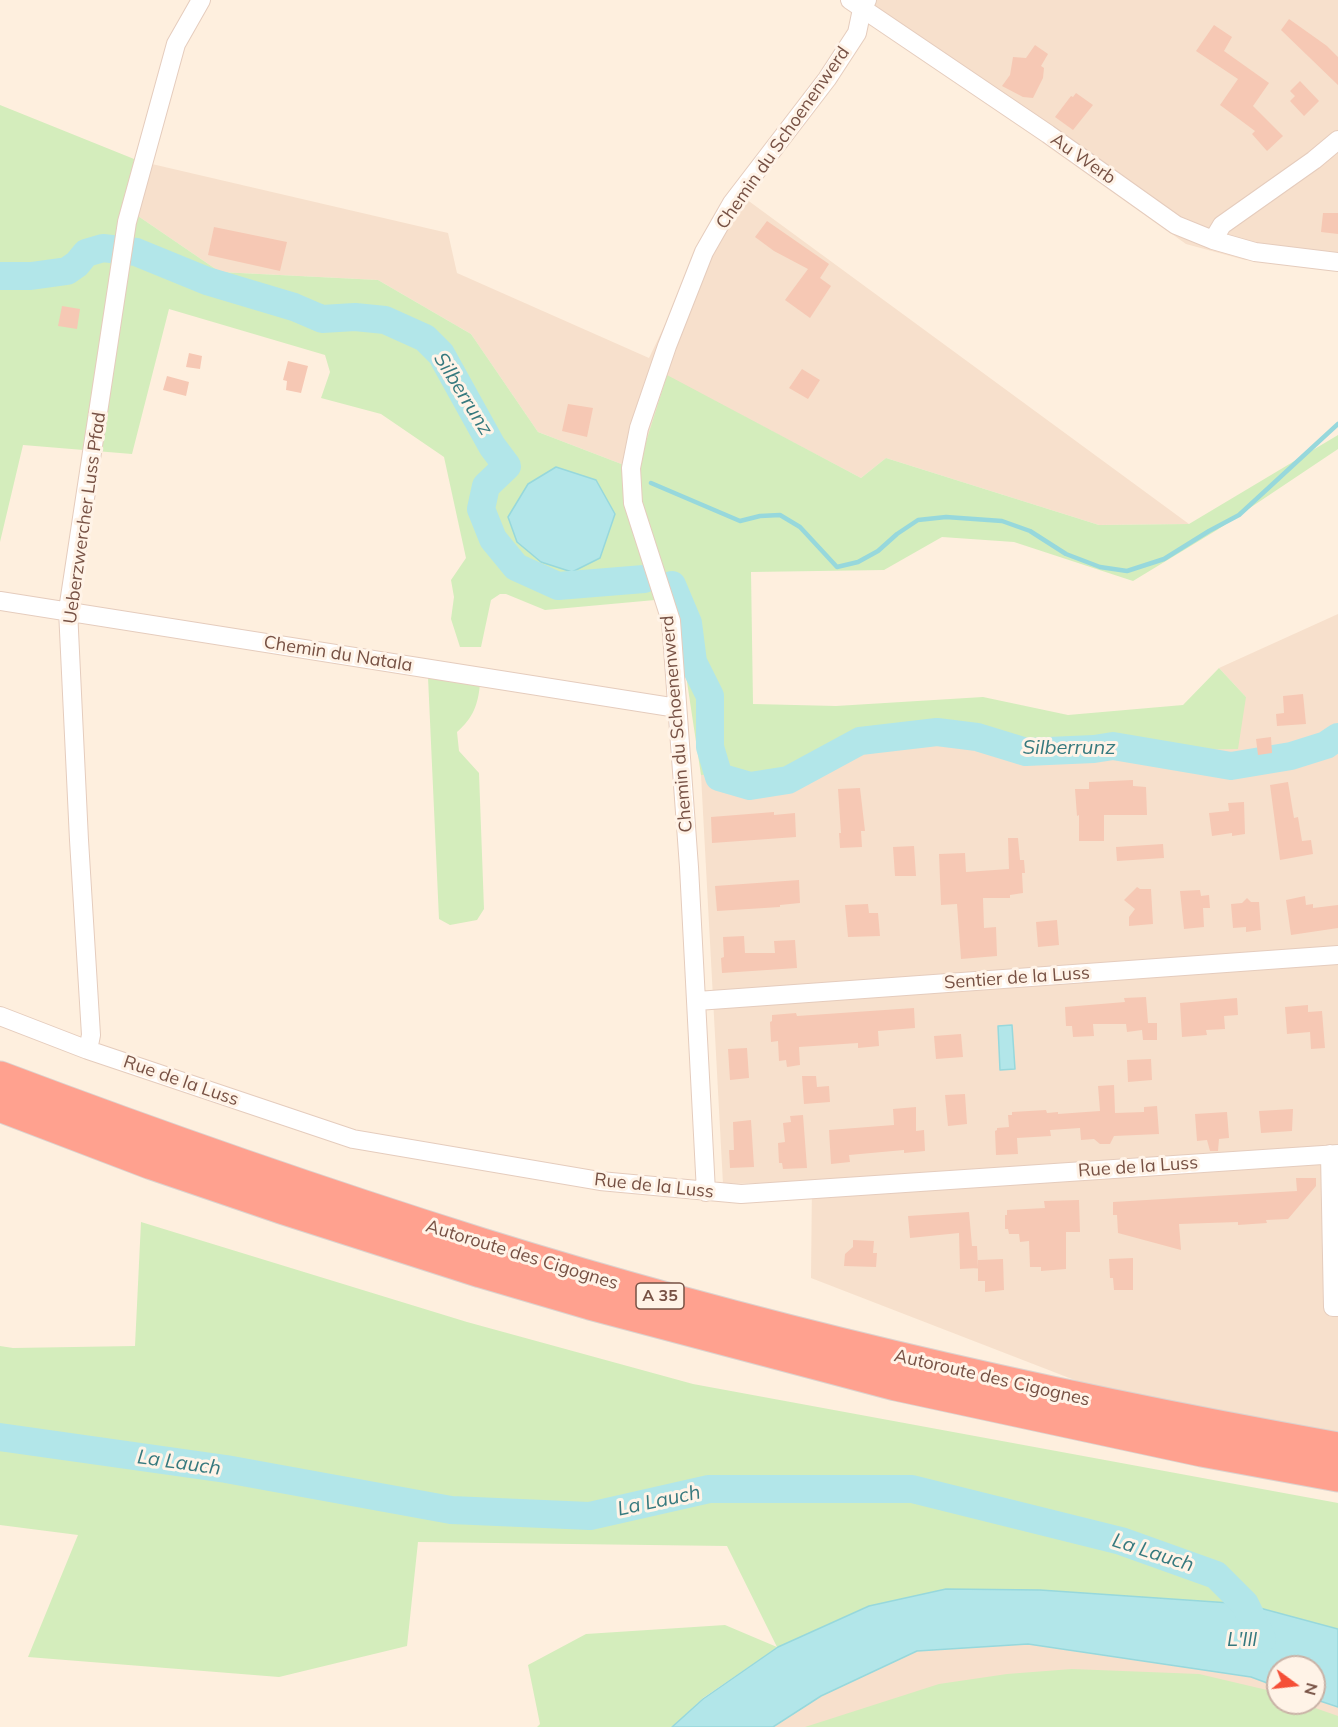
<!DOCTYPE html>
<style>
body{margin:0}
#map{position:relative;width:1338px;height:1727px;overflow:hidden;background:#feefde;font-family:Mulish,sans-serif}
canvas{display:block}
.north{position:absolute;left:1266px;top:1655px;width:60px;height:60px;box-sizing:border-box;background:#fff3e7;border:2px solid #c9b2a6;border-radius:50%;rotate:105deg;font-size:16px;font-weight:700;line-height:24px;text-align:center;color:#775144}
.north::after{content:'';display:block;margin:auto;width:21px;height:27px;background:#f54f37;clip-path:polygon(50% 0,100% 100%,50% 72%,0 100%)}
</style>
<div id="map">
<canvas width="1338" height="1727"></canvas>
<div class="north">N</div>
</div>
<script>
const ctx = document.querySelector('canvas').getContext('2d');
ctx.lineJoin = 'round';
function fill(path, color) {
  ctx.fillStyle = color;
  ctx.fill(path, 'evenodd');
}
function strokePath(path, color, width, dash) {
  ctx.strokeStyle = color;
  ctx.lineWidth = width;
  ctx.lineCap = dash ? 'butt' : 'round';
  ctx.setLineDash(dash || []);
  ctx.stroke(path);
}
function drawText(font, color, halo, rows, align = 'center') {
  ctx.font = font + ' Mulish,sans-serif';
  ctx.lineWidth = 6;
  ctx.setLineDash([]);
  ctx.textBaseline = 'middle';
  ctx.strokeStyle = halo;
  ctx.fillStyle = color;
  for (const [text, x, y, turn = 0] of rows) {
    ctx.save();
    ctx.translate(x, y);
    ctx.rotate((+turn || 0) * Math.PI / 180);
    ctx.textAlign = isNaN(turn) ? turn : align;
    if (halo) ctx.strokeText(text, 0, 0);
    ctx.fillText(text, 0, 0);
    ctx.restore();
  }
}
fill(new Path2D(`
 M844,0H1338V264L1245,260L1186,244Z
 M139,161L448,233L457,273L649,358L731,188L1189,524L1099,525L886,458L861,478L667,376L637,470L538,432L471,334L378,280L220,272L138,216Z
 M1338,614V1482L811,1278L812,1182L723,1184L701,775L811,770L887,727L1024,753L1246,697L1219,668Z
 M1028,1644L1251,1677L1278,1687V1703H1314V1699L1338,1707V1727H773L821,1696L917,1651Z`), '#f7e0cc');
fill(new Path2D(`
 M0,105L139,161L138,216L220,272L378,280L471,334L538,432L637,470L667,375L861,478L886,458L1099,525L1189,524L1338,435V449L1217,530L1133,581L1014,542L942,537L884,570L751,572L753,704L836,706L983,697L1068,715L1183,705L1219,668L1246,697L1238,749L1024,753L887,727L811,770L701,775L684,662L666,599L545,610L506,594H500L491,600L481,647H460L451,619L454,597L451,580L466,558L444,457L381,414L321,398L330,372L325,355L169,309L132,454L23,445L0,542Z
 M428,677L480,684C478,705 473,718 457,732L459,751L479,773L484,909L477,920L450,925L439,919Z
 M141,1222L467,1322L693,1384L1338,1503V1629L1245,1604L1040,1590L778,1647L703,1698L672,1727H537L540,1724L528,1665L586,1634L725,1625L777,1647L727,1546L418,1542L407,1646L279,1677L28,1657L78,1535L0,1525V1346L13,1348L135,1346Z
 M1072,1669L1199,1674L1267,1690L1278,1694V1703H1301L1338,1716V1727H805L939,1684L1007,1674Z`), '#d4edbc');
const water = new Path2D(`
 M556,467L596,480L615,514L600,558L572,572L541,562L517,542L508,517L528,484Z
 M1012,1025L1015,1069L1000,1070L998,1026Z
 M946,1589L1040,1590L1245,1604L1338,1629V1707L1314,1699V1667H1278V1687L1251,1677L1028,1644L917,1651L821,1696L773,1727H672L703,1699L778,1647L869,1606Z`);
fill(water, '#b2e6e9');
strokePath(water, '#97d8dc', 1.5);
strokePath(new Path2D(`
 M651,483L740,521L760,516L780,515L800,527L837,567L858,562L878,551L897,534L918,520L946,517L1002,521L1030,531L1066,554L1100,567L1127,571L1164,559L1209,531L1239,515L1338,424`), '#97d8dc', 4.5);
strokePath(new Path2D(`
 M0,276H31L67,271L77,264L86,253L103,248L136,252L207,281L294,307L322,319L355,317L385,320L425,338L441,354L492,446L507,466L486,486L481,509L493,539L516,567L558,586L644,579
 M672,585L688,623L693,662L710,696V747L719,777L750,786L788,780L860,741L937,732L977,737L1026,752L1094,749L1113,746L1231,766L1291,756L1326,745L1338,737
 M0,1437L226,1469L451,1510L590,1516L709,1489H912L1121,1541L1216,1575L1245,1604L1262,1639`), '#b2e6e9', 28);
fill(new Path2D(`
 M1289,19L1327,46L1338,57V85L1281,30Z
 M1214,25L1232,37L1224,51L1269,83L1253,106L1283,136L1267,151L1252,134L1255,131L1220,105L1238,79L1196,51Z
 M1035,45L1048,54L1041,66L1044,68L1043,78L1033,98L1023,97L1002,86L1010,75L1013,57L1026,58Z
 M1300,81L1319,101L1304,116L1290,101L1295,96L1290,91Z
 M1076,93L1093,105L1073,130L1055,117L1071,96L1073,97Z
 M1323,213H1338V234L1321,232Z
 M767,221L829,264L820,278L831,286L810,318L785,300L808,269L774,251L755,237Z
 M214,227L287,242L280,271L208,255Z
 M62,306L80,309L77,329L58,326Z
 M189,353L202,356L200,369L186,367Z
 M288,361L308,366L301,393L286,390L287,381L283,380Z
 M802,369L820,380L808,399L789,388Z
 M167,376L189,382L186,396L163,390Z
 M568,404L593,408L587,437L562,431Z
 M1303,694L1306,724L1277,726L1276,714L1284,713L1283,696Z
 M1271,737L1272,753L1258,755L1256,739Z
 M1133,780V786L1146,787L1147,815H1104V841H1079V815L1077,816L1075,789H1089V782Z
 M1288,782L1294,818L1298,817L1302,841L1311,840L1313,854L1280,860L1270,785Z
 M860,788L865,831H861L862,847L840,848L839,833H841L838,789Z
 M1244,802L1245,834L1232,836V833L1212,836L1209,813L1229,811L1228,803Z
 M774,812V815L795,813L796,837L712,843L711,817Z
 M1008,838H1018L1020,860H1024L1025,873H1022L1023,893L1010,895V898H983L984,928L996,927L997,956L961,959L957,904L941,905L939,854L965,853L966,872L1009,869Z
 M1163,844L1164,858L1117,861L1116,847Z
 M914,846L916,876H895L893,847Z
 M799,880L800,903L780,905V907L717,911L715,886Z
 M1137,887L1140,889H1151L1153,924L1129,926V917L1135,909L1124,900Z
 M1200,890L1201,896L1209,895L1210,908H1203L1204,927L1184,929L1180,891Z
 M1305,896L1306,905L1313,904V908L1338,905V928L1291,935L1286,900Z
 M1247,898L1251,902H1259L1261,930L1246,932V927L1233,928L1231,904L1242,903Z
 M868,904L869,913H878L880,936L848,937L845,905Z
 M1057,920L1059,945L1038,947L1036,922Z
 M744,936L745,953H775L774,941L795,940L797,968L722,973L721,958L724,957L723,937Z
 M1146,997L1148,1023H1157V1040H1143L1142,1030L1127,1032L1126,1024H1093L1094,1036L1073,1037L1072,1026H1066L1065,1007L1125,1002L1124,998Z
 M1237,998L1238,1015L1224,1016L1225,1029L1206,1030L1207,1035L1182,1037L1180,1003Z
 M1308,1005V1012L1322,1011L1325,1048L1311,1049L1310,1032L1287,1034L1285,1007Z
 M914,1008L915,1028L878,1031L879,1046L858,1048V1043L799,1047L800,1065L787,1067L786,1060L779,1061L778,1041L771,1042L770,1022L772,1021V1015L796,1013L797,1016Z
 M961,1034L963,1057L936,1059L934,1036Z
 M747,1048L749,1078L730,1080L728,1049Z
 M1151,1059L1152,1080L1128,1082L1127,1060Z
 M802,1076H816L817,1087L829,1086L830,1102L804,1104Z
 M1114,1085L1115,1113L1144,1112V1107L1157,1106L1159,1134L1114,1136L1110,1144H1100L1094,1139L1081,1140L1080,1128L1050,1130L1051,1136L1017,1138L1018,1154L996,1155L995,1131L997,1130V1128L1009,1127L1008,1115H1012V1112L1046,1110L1047,1113L1058,1112V1114L1100,1111L1098,1086Z
 M965,1094L967,1124L948,1126L945,1095Z
 M916,1107V1131L924,1130L925,1151L904,1153V1150L849,1155L850,1162L831,1164L829,1130L894,1125L893,1109Z
 M1293,1109L1292,1131L1261,1133L1259,1111Z
 M1227,1112L1229,1138L1219,1139L1218,1151H1210L1207,1140L1197,1141L1195,1114Z
 M803,1115L807,1168L783,1169L782,1163H779L778,1143L785,1142L783,1123L791,1122L790,1116Z
 M751,1120L754,1167L730,1168L729,1150H734L733,1122Z
 M1296,1178H1316V1186L1288,1219L1266,1220L1267,1223L1238,1225V1222L1179,1224L1181,1250L1118,1233L1117,1215H1113V1202L1297,1191Z
 M1079,1200L1080,1232H1066V1269L1041,1271V1267H1030L1029,1241L1020,1242L1019,1234H1009L1008,1229H1005V1215H1007V1210L1045,1208L1044,1201Z
 M969,1212L972,1246H977L978,1268L960,1269L959,1233L910,1238L908,1216Z
 M853,1240L874,1241L873,1253H877L876,1267L844,1266L845,1254L853,1247Z
 M1133,1258V1290H1114L1113,1278H1110L1109,1259Z
 M1003,1259L1004,1290L985,1292V1281H978V1260Z`), '#f6c8b4');
const street = new Path2D(`
 M850,0L1048,134L1176,225L1213,240L1255,252L1338,262
 M1213,240L1222,225L1314,160L1338,140
 M0,601L677,708
 M697,1001L1338,955
 M0,1016L88,1050L353,1139L600,1181L741,1194L1338,1154
 M88,1050L91,1035L79,840L68,610L127,222L176,44L201,0
 M1330,1154L1333,1307H1338
 M706,1192L689,867L671,621L633,503L631,468L639,428L667,346L704,252L732,203L827,79L857,33L862,9L867,0`);
const highway = new Path2D(`
 M0,1078C159,1138 320,1194 482,1245C762,1332 1050,1398 1338,1449
 M0,1105L152,1163L284,1208L481,1271L590,1303L896,1384L1202,1450L1338,1475`);
strokePath(street, '#e5ccbd', 20);
strokePath(highway, '#dcd2ce', 35);
strokePath(street, '#fff', 18);
strokePath(highway, '#ffa18f', 33);
for (const [x, y, w] of [
 [660,1296,48]
]) {
  const box = new Path2D();
  box.roundRect(x - w / 2, y - 13, w, 26, 4.5);
  ctx.fillStyle = '#fff3e7';
  ctx.fill(box);
  strokePath(box, '#775144', 1.5);
}
drawText('bold 16px', '#775144', null, [
 ["A 35",660,1296]
]);
drawText('18px', '#775144', '#fff3e7', [
 ["Chemin du Schoenenwerd",783,138,-55],
 ["Au Werb",1083,159,35],
 ["Ueberzwercher Luss Pfad",85,518,-82],
 ["Chemin du Natala",338,654,9],
 ["Chemin du Schoenenwerd",677,724,-95],
 ["Sentier de la Luss",1017,978,-4],
 ["Rue de la Luss",181,1081,19],
 ["Rue de la Luss",1138,1167,-4],
 ["Rue de la Luss",654,1186,6],
 ["Autoroute des Cigognes",522,1255,17],
 ["Autoroute des Cigognes",992,1378,13]
]);
drawText('italic 20px', '#36797e', '#fff3e7', [
 ["Silberrunz",463,394,58],
 ["Silberrunz",1069,748],
 ["La Lauch",179,1463,8],
 ["La Lauch",659,1501,-12],
 ["La Lauch",1153,1553,18],
 ["L'Ill",1242,1640]
]);
</script>
